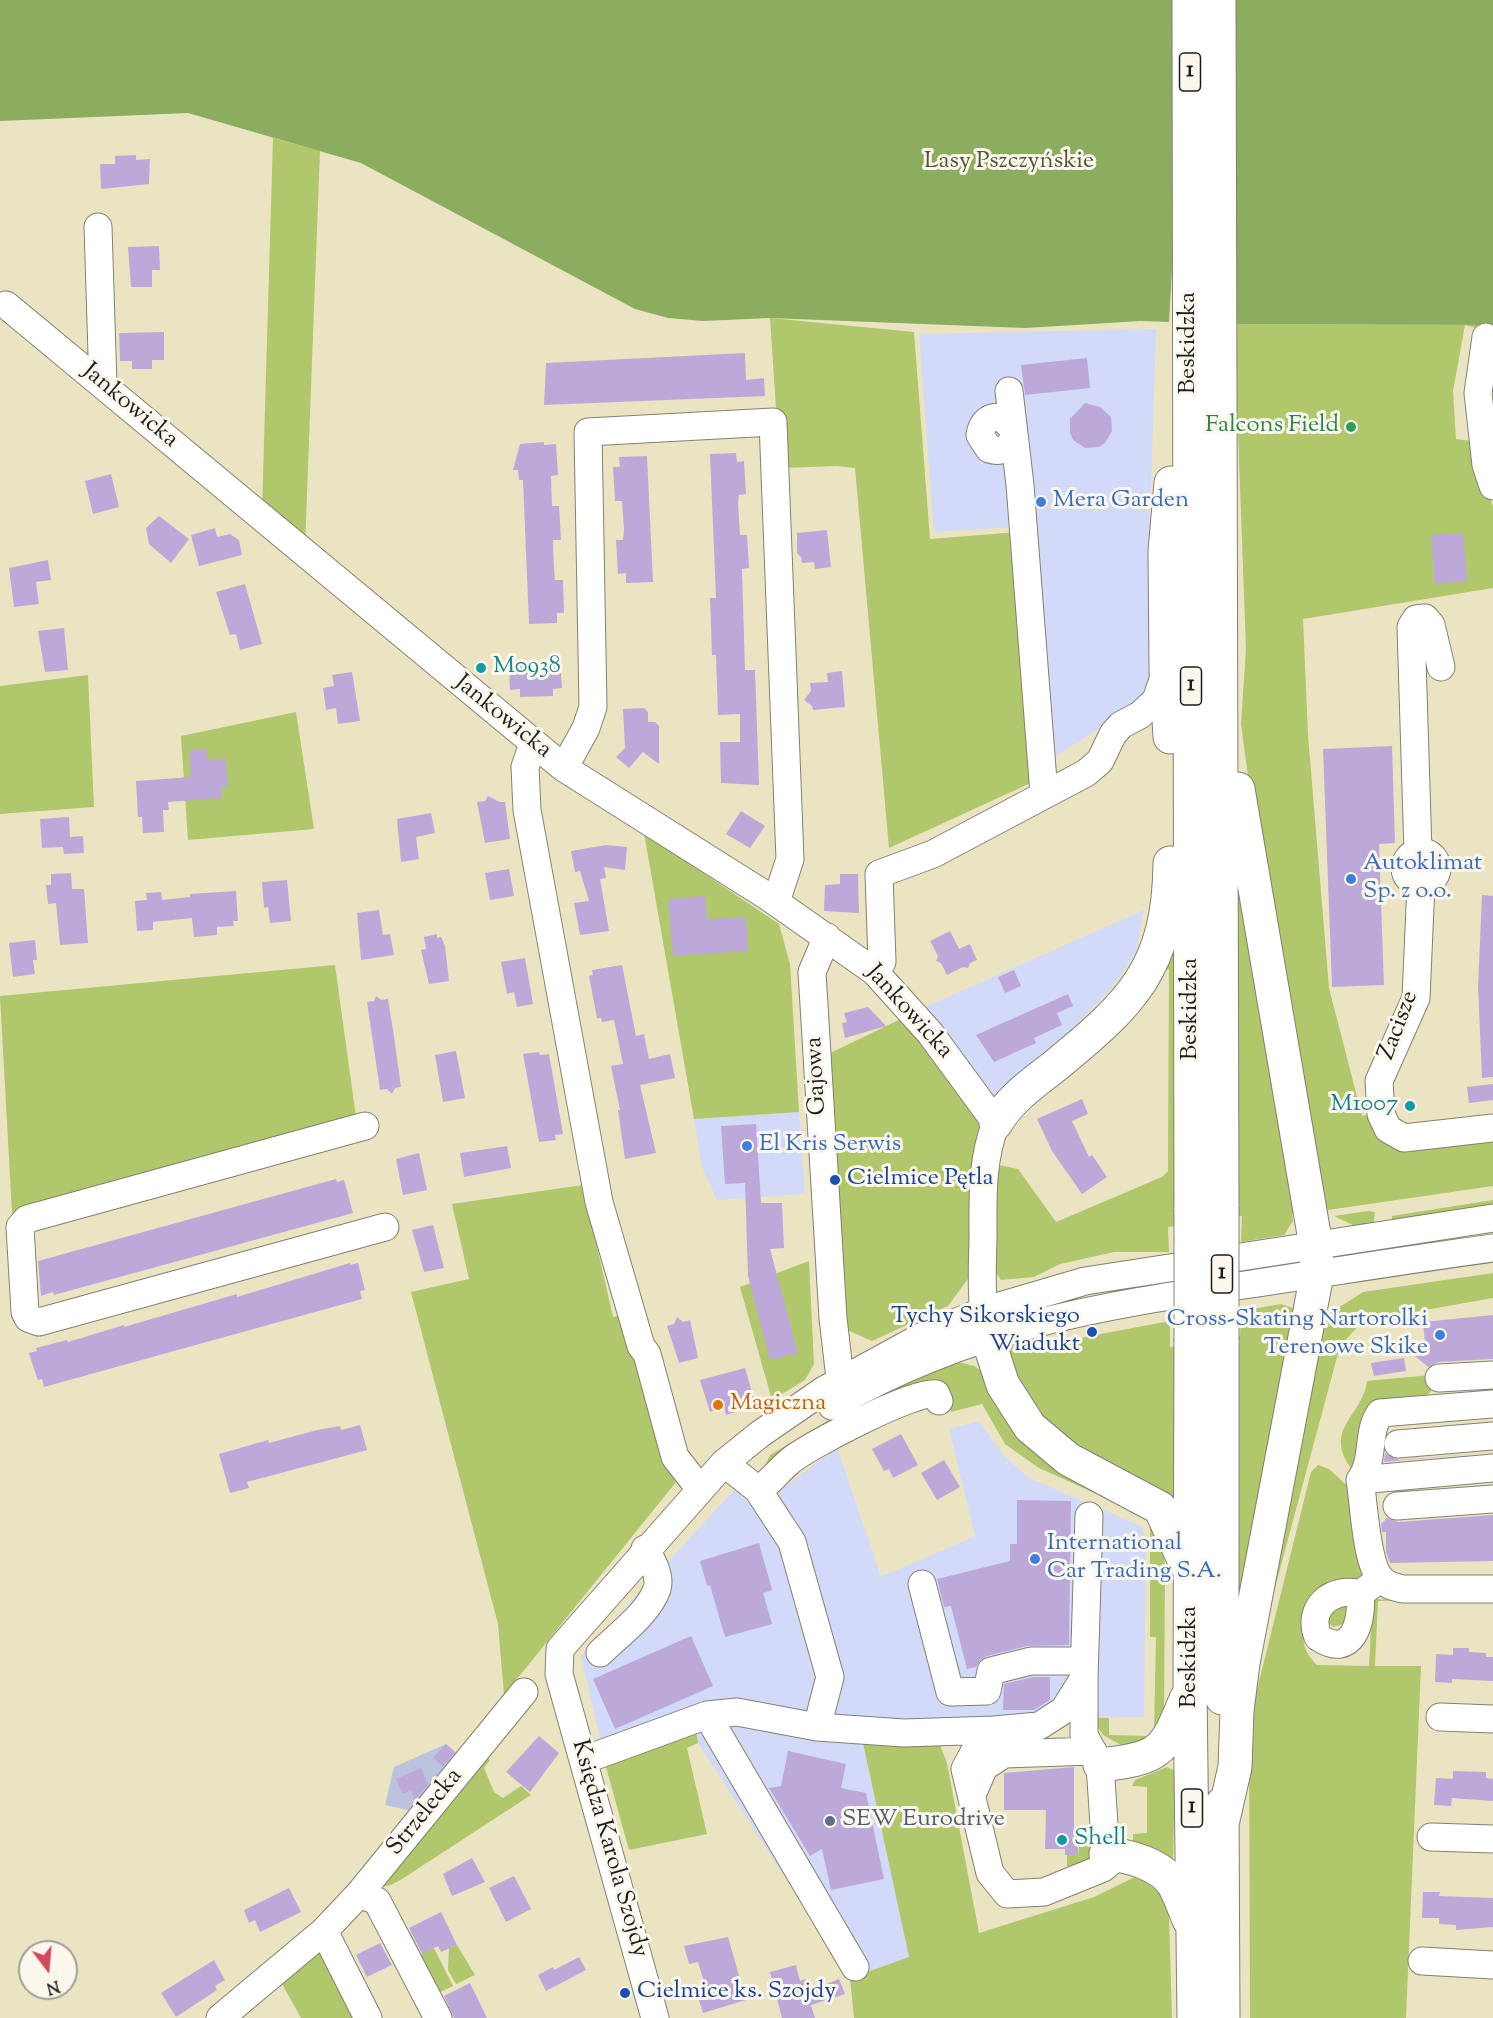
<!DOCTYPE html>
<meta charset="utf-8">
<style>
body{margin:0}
#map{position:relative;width:1493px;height:2018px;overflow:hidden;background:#ebe4c3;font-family:"Sorts Mill Goudy",serif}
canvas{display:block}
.north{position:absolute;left:18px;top:1940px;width:60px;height:60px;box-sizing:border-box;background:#fbf7ec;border:2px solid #a29f99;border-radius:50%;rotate:164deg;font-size:16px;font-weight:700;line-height:24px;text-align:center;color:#1c1c1c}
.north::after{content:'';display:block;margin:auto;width:21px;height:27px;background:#d1495b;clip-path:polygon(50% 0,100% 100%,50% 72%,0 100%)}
</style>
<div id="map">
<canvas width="1493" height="2018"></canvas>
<div class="north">N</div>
</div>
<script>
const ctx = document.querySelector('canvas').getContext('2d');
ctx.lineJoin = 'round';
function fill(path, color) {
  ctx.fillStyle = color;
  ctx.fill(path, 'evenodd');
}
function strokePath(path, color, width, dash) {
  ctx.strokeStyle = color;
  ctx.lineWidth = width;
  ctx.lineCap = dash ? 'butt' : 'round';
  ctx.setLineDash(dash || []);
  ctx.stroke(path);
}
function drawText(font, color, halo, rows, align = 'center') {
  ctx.font = font + ' "Sorts Mill Goudy",serif';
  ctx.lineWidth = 6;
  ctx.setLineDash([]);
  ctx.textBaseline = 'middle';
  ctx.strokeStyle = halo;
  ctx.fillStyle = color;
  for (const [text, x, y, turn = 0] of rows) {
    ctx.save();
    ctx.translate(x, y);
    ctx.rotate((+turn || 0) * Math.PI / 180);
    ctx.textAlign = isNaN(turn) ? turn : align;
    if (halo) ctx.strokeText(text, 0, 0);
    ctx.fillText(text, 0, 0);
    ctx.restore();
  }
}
fill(new Path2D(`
 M1156,329L1150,523L1149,696L1047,762L1031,526L934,532L919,334Z
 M1144,910L1136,952L1111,989L1068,1033L989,1098L921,1009Z
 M799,1112L805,1194L717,1200L702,1167L694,1119Z
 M979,1421L1004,1456L1029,1478L1141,1526L1146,1540L1144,1717L832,1720L863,1743L909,1957L850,1978L698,1743L692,1713L602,1747L581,1656L735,1489L785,1542L824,1692L779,1491L837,1447L881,1577L975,1536L949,1429Z`), '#d2d9f9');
fill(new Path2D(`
 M446,1744L464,1760L420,1813L385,1805L394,1767Z`), '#bcc3de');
fill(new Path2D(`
 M273,138L320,151L305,546L262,510Z
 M770,318L914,332L930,539L1018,532L1035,781L889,848L855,468L837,466L780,468Z
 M1234,324L1493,325V333L1465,325L1453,391L1456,439L1471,441L1493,507V588L1303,619L1308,735L1329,988L1362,1116L1373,1114L1375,1121L1493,1137V1186L1328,1210L1323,1204L1261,874L1241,724L1246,649Z
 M88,675L94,807L0,814V686Z
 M296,712L314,829L188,840L181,736Z
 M644,833L779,924L790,964L799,1112L694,1119Z
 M1233,835L1301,1212L1292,1214L1293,1221L1284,1235L1241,1242L1242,1216H1235Z
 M1176,920L1178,1226L1168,1227L1169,1252H1114L1060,1264L1034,1277L1001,1280L996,1273V1172L999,1165L1018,1169L1056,1222L1162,1177L1168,1171L1169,969L1161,972Z
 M335,965L356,1117L12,1213L0,996Z
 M905,1017L984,1130L970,1276L948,1306L872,1341L843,1328L824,1056Z
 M583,1185L613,1317L626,1314L681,1476L504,1695L498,1624L411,1292L469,1279L452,1204Z
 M1493,1200V1208L1392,1223V1216Z
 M1368,1211L1375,1212L1373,1227L1355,1226L1334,1216Z
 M809,1261L814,1364L805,1380L772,1400L740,1287Z
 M1493,1273V1298L1363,1321L1340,1346L1248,1688L1319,1312L1330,1313L1363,1292Z
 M1281,1304L1299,1310L1236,1657L1235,1337L1240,1336L1241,1311Z
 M1170,1321V1347L1177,1346L1173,1501L1052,1438L998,1343L1033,1333L1037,1346Z
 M955,1361L974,1366L984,1372L1144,1510L1162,1546L1165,1565L1164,1718L1160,1732L1125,1747L1103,1735L1092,1718H1109V1735L1148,1736L1154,1730L1156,1637H1150V1525L1141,1514L1039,1468L1005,1444L982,1404L951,1412L946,1393L762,1472L770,1455L854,1405Z
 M1431,1375L1437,1384L1426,1397L1399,1409L1354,1472C1320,1429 1363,1417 1367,1381Z
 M1318,1465L1329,1469L1352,1490L1366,1572L1304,1627C1302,1644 1305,1653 1317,1665L1369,1666L1371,1627H1362L1363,1599L1427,1600L1378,1601L1375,1666H1421L1406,2018H1250L1249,1722L1311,1472Z
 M1351,1602L1344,1624L1333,1627L1328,1622L1327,1609Z
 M695,1726L698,1743L687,1748L707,1834L629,1850L604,1760Z
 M863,1743L940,1745L947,1763L979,1933L1094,1897L1141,1874C1156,1884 1166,1897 1169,1915L1172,2018H854L850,1978L909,1957Z
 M482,1754L490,1760L484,1768L494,1792L503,1798L521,1786L531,1795L402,1879L391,1885L367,1890Z
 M1167,1767L1175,1771L1173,1864L1133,1843V1834L1147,1833V1787L1132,1786L1135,1780Z
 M1079,1846H1093L1098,1853L1081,1866H1067V1855H1078Z
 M410,1932L421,1954L434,1948L453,1986L434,1995L405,1935Z
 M457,1945L475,1975L456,1984L448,1970L449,1948Z
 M318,1949L362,2018H301L277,1975Z`), '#b0c76b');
fill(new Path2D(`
 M0,0H1178L1179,146L1169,322L1141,321L1025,328L770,318L703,321L668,318L635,309L361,163L188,113L0,121Z
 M1235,0H1493V325L1234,324Z`), '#8cac5f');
fill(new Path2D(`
 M136,155V160L150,159L149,184L101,189L100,164H115V156Z
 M159,246L160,270H152V287H131L128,247Z
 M164,332V360H152V369H132V361H120L119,333Z
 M745,353L746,380L764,378L765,396L544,405L546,363Z
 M1087,358L1090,388L1025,395L1021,365Z
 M1085,403L1100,407L1111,417L1112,431L1105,443L1099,447L1085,448L1073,440L1070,433V419Z
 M544,442V445L556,444L558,475L551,476L552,506H559L561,540H553L554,571L555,580H563L564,613H557V623L529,624L523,480H519L518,470H513L520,444Z
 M736,453L737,462L744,461L746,494L739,495L738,504L740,535H747L749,568L742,569L745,670H755L759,785L721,783L720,742H740V714L718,715L716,655H712L710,598H716L710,454Z
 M647,456L653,582L626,583V573L618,574L616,540H623L624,530L622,501H615L613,467H620L619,457Z
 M111,474L119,507L93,514L85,481Z
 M159,516L189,539L171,563L149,544L146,528Z
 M215,528L217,537L230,534L239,540L242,555L199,566L191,535Z
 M827,530L831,567L815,569L814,562L802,563L801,557L797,553V533Z
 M1463,533L1467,581L1435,584L1431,535Z
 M48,560L51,580L36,582L39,604L14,607L9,568Z
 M245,584L262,644L240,650L236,634L230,635L216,592Z
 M64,628L68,670L45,672L38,631Z
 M560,662L562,688L553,689V696L520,697V689L510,690L509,663Z
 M842,671L845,707L813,710L812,706L804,700L811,691L810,683L828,682L827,673Z
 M352,672L360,721L338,724L336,708L326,710L323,688L334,686L332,675Z
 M644,708L648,712V722H655L659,726V764L643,752L629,768L616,757L625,748L623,709Z
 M1392,746L1395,843L1379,844L1384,985L1332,987L1323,749Z
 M207,749V760L226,759L228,787H221L222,798L168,802L169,810H163L164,832L143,833L142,817H138L136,781L191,777L189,750Z
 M488,796L500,802H505L510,839L485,843L477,802L485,801Z
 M741,811L765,826L750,848L726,834Z
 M431,813L435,833L416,837L419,859L401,862L397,819Z
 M69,817L70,837L83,836L84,853L64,854L63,847L42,848L40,819Z
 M606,845L627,847L625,870L604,867L606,878L600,879L609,931L580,935L574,903L589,901L580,871L575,872L571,851Z
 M509,869L514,896L490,900L485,873Z
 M71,873L72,889H84L88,943L60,945L56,903L48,904L46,885H51V874Z
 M840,874H858L859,913L824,911L825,885L840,884Z
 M287,880L291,921L270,923L268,907L264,908L262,882Z
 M236,891L238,921H233L234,926L217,927V935L194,937L192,918L153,922V930L137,931L135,901L147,900L146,893L161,892L162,900L190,897V894Z
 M1482,895L1493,896V1077L1482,1078L1478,987Z
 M705,896L707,919L746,917L748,951L673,956L668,899Z
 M379,910L383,935L390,934L394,955L361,960L357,913Z
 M950,931L959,949L970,944L977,960L970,963L968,968L963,967L947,975L941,963L936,961L938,956L930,941Z
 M437,934V938L441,937L445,946L449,981L429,984L421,950L426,949L424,937Z
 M35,940L37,960H33L35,974L13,977L9,943Z
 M525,958L533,1004L517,1007L514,992L507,994L501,962Z
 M622,965L636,1036L644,1034L649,1059L670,1054L675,1078L640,1085L656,1153L625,1159L618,1110H620L611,1066L623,1064L614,1020L602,1022L601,1018H597L589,976L593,975L592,970Z
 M1014,970L1021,986L1005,993L998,977Z
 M1068,994L1073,1006L1057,1013L1062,1025L1034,1038L1036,1043L994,1062L976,1035Z
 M376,996L381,1000L388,999L393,1030L401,1087L395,1088L392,1094L387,1089L380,1090L367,1002L374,1001Z
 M868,1007L886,1026L845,1038L842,1023L847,1022L844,1013Z
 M456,1051L465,1098L443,1102L435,1055Z
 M539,1052L540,1055L549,1054L563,1134L555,1135L556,1140L539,1142L523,1054Z
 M1493,1084V1100L1469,1103L1467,1087Z
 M1082,1099L1088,1114L1072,1121L1089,1157L1092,1155L1107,1177L1082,1194L1052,1151L1037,1119Z
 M756,1124L761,1203H782L784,1248L770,1249L798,1353L770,1360L748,1276L745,1183L725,1184L721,1126Z
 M507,1146L511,1168L464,1177L460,1153Z
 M419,1153L427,1190L403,1195L396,1159Z
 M336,1179L337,1182L344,1180L353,1213L54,1295L53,1292L41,1296L38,1261Z
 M433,1225L444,1268L424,1272L412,1230Z
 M350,1263V1265L358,1263L365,1290L360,1291L362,1299L44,1387L42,1379L38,1380L35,1372L29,1353L37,1351L36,1348L67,1340L68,1342L124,1325V1327L237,1294V1297Z
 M1493,1315V1359L1438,1362L1428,1367L1415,1356L1426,1354L1423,1322Z
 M677,1317L683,1322L690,1320L698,1358L679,1363L667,1326L674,1324Z
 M1404,1358L1406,1371L1374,1376L1371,1363Z
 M745,1368L754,1399L747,1401L748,1408L726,1415L724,1407L710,1412L700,1380Z
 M360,1425L367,1450L247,1482L249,1488L230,1493L219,1454L268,1440L269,1443L317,1430L340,1426L341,1430Z
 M901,1434L918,1465L893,1478L889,1469L884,1471L872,1449Z
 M1493,1452L1384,1462L1385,1453L1399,1460Z
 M944,1460L960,1487L937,1500L921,1473Z
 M1017,1500L1071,1501L1069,1645L1027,1646L987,1656L980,1660L976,1667L967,1669L951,1606L944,1607L937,1579L1010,1561V1544H1017Z
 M1493,1515V1561L1390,1563L1386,1552V1532H1382L1381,1524L1387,1518L1398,1522Z
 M759,1543L772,1590L763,1593L772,1624L725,1637L710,1585L707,1586L700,1561Z
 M691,1636L713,1686L615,1729L593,1679Z
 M1453,1648H1469V1652L1486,1653V1657H1493V1681L1452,1679V1683L1435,1682L1436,1654L1453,1655Z
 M1033,1677H1050V1700L1034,1710H1003L1004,1684Z
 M539,1736L559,1753L530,1792L506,1772Z
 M446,1744L455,1752L443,1766L433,1758Z
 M788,1751L846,1764L841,1788L866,1793L884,1879L831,1890L822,1849L810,1856L769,1788L781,1786Z
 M1074,1767V1833H1078V1855H1065V1849H1045L1046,1810H1004V1773Z
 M421,1768L428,1785L415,1800L411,1791L402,1794L396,1779Z
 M1453,1771L1486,1772V1778L1493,1779V1801L1452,1798L1451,1806L1434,1805L1436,1778L1453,1779Z
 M472,1858L485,1882L452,1896L443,1874Z
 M514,1876L531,1909L506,1922L489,1888Z
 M289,1888L301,1912L260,1932L255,1920L249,1923L244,1910Z
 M1423,1892H1440L1439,1896L1493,1898V1927L1456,1930V1925L1439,1924V1918H1422Z
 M441,1912L457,1945L441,1952L438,1946L422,1954L409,1928Z
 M728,1937L746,2000L703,2013L697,1994L707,1991L698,1962L689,1964L684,1946Z
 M380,1943L392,1965L367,1977L356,1955Z
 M579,1957L586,1970L546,1991L538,1975L553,1967L554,1970Z
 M214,1960L225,1980L215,1986L217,1990L176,2017L161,1993Z
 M796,1965L800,1981L806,1979L809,1991L839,1979L845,1994L811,2005L815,2018H782L770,1972Z
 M470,1983L487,2018H454L444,1996Z`), '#bda9d9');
const minor = new Path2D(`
 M98,227L103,385
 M6,305L564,768L767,896L875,972L930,1033L996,1123C981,1161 983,1199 983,1238C982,1272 981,1303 987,1336
 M1486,337L1478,393L1486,465L1493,486
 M1009,391L1020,485L1044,794
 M1013,429L1003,418C990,415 982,422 980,435L989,449C1001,453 1011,448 1014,436
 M533,744L525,767L527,810L599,1202L641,1346L647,1354L675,1457L700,1489
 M564,768L586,728L593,707L588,432L773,422L790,859L776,902
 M1418,852L1411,627L1416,619L1425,618L1431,625L1441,667
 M1405 868a16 16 0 1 1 32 0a16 16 0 1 1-32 0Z
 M1421,884L1416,998L1379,1081L1381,1114L1388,1129L1404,1138L1493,1128
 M827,937L812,972L833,1318L839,1370L850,1395
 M875,972L882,962L879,874L933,854L1086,773L1100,761L1113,734L1121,725L1140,715L1156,700L1166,671
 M365,1126L27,1219L20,1227L25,1312L28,1318L39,1322L385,1227
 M1439,1378L1493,1375
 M832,1406C970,1327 1096,1306 1251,1284C1332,1272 1412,1259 1493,1248
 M1398,1444L1493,1436
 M724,1463L758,1490L792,1542L830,1677L817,1727
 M1493,1468L1360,1480C1364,1503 1366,1566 1382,1580C1388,1586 1395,1587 1403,1589H1493
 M1360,1480C1375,1461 1366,1433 1380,1413L1493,1404
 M758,1490C772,1481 777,1472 789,1462C805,1447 919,1388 936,1394L939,1401
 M1397,1506L1493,1499
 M1089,1516L1084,1678L1064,1710L1039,1726L994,1730L979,1743L965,1769L990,1873L1007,1894L1044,1892L1103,1868L1119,1854
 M922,1584L950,1692L987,1691L991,1671L1031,1661H1084
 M1360,1594C1332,1586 1306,1608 1318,1637C1353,1661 1363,1620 1360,1594L1380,1579
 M600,1653C618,1635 648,1614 657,1589C661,1576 652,1560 645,1549
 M1084,1678V1735L1100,1765L1106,1854
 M707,1715L855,1967
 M1440,1717L1493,1719
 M584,1760L707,1715L737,1712L817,1727L904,1733L994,1730
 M972,1795L984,1767L1004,1754L1093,1751
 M1431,1837L1493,1839
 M359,1894L377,1901L438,2018
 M324,1931L368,2018
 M1422,1961L1493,1965
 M220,2018L324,1931L359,1894L524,1692
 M655,2018L559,1674L560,1649L724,1463L760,1434L824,1390L921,1337L983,1311L1085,1281L1493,1218`);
const major = new Path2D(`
 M1189,0L1191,1210
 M1219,0L1222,1207
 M1170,737L1166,669L1165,551L1171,483
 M996,1123C1010,1099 1033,1083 1055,1066C1132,1003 1169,968 1170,863
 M987,1336L1003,1385L1030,1427L1068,1459L1160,1508L1186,1564
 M1222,1340V1698
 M1191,1342L1190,1688L1194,2018
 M1100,1765C1159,1758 1164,1754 1186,1699
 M1222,1804L1223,2018
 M1222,1824L1235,1767L1237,1711L1243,1663L1317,1274L1316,1246L1238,789
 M1106,1854C1128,1855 1162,1865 1174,1885C1180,1896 1184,1908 1189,1920`);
strokePath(minor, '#848070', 29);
strokePath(major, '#848070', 35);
strokePath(minor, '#fff', 27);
strokePath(major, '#fff', 33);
const majorBridge = new Path2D(`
 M1191,1210V1342
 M1222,1340V1207`);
strokePath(majorBridge, '#848070', 35, []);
strokePath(majorBridge, '#fff', 33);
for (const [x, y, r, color] of [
 [1351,427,6,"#2e9e5b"],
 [1041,502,6,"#3f7fe0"],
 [481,668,6,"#0f9aa8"],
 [1351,879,6,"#3f7fe0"],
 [1410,1106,6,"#0f9aa8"],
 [747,1146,6,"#3f7fe0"],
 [835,1180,6,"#1a4fb4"],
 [1092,1332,6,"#1a4fb4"],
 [1440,1335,6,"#3f7fe0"],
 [718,1405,6,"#e8710a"],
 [1035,1559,6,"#3f7fe0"],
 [830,1821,6,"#5c6f8a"],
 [1062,1840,6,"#0f9aa8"],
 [625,1993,6,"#1a4fb4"]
]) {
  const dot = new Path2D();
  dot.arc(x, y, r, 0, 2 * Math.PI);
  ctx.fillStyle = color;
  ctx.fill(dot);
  strokePath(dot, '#fbf7ec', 2);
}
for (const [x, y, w] of [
 [1190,72,21],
 [1191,686,21],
 [1222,1274,21],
 [1192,1808,21]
]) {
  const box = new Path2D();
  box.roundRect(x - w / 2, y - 19, w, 38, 4.5);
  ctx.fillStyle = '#fbf7ec';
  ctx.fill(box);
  strokePath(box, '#1c1c1c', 1.5);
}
drawText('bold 22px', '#1c1c1c', null, [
 ["1",1190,72],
 ["1",1191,686],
 ["1",1222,1274],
 ["1",1192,1808]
]);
drawText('24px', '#505838', '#fbf7ec', [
 ["Lasy Pszczyńskie",1009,163]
]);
drawText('24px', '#1c1c1c', '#fbf7ec', [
 ["Beskidzka",1190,343,-90],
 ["Jankowicka",129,407,40],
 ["Jankowicka",502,718,39],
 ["Beskidzka",1192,1009,-90],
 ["Jankowicka",908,1013,48],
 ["Zacisze",1400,1026,-69],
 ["Gajowa",818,1076,-93],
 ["Beskidzka",1191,1657,-90],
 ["Strzelecka",426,1813,-51],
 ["Księdza Karola Szojdy",608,1849,74]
]);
drawText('24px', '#27864d', '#fbf7ec', [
 ["Falcons Field",1339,427]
], 'right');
drawText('24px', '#366cbe', '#fbf7ec', [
 ["Mera Garden",1053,502],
 ["Autoklimat",1363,865],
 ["Sp. z o.o.",1363,893],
 ["El Kris Serwis",759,1146],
 ["Cross-Skating Nartorolki",1428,1321,"right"],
 ["Terenowe Skike",1428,1349,"right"],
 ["International",1047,1545],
 ["Car Trading S.A.",1047,1573]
], 'left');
drawText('24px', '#0d838f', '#fbf7ec', [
 ["M0938",493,668],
 ["M1007",1398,1106,"right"],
 ["Shell",1074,1840]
], 'left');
drawText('24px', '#164399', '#fbf7ec', [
 ["Cielmice Pętla",847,1180],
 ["Tychy Sikorskiego",1080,1318,"right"],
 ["Wiadukt",1080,1346,"right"],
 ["Cielmice ks. Szojdy",637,1993]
], 'left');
drawText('24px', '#c56008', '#fbf7ec', [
 ["Magiczna",730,1405]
], 'left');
drawText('24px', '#4e5e75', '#fbf7ec', [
 ["SEW Eurodrive",842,1821]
], 'left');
</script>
